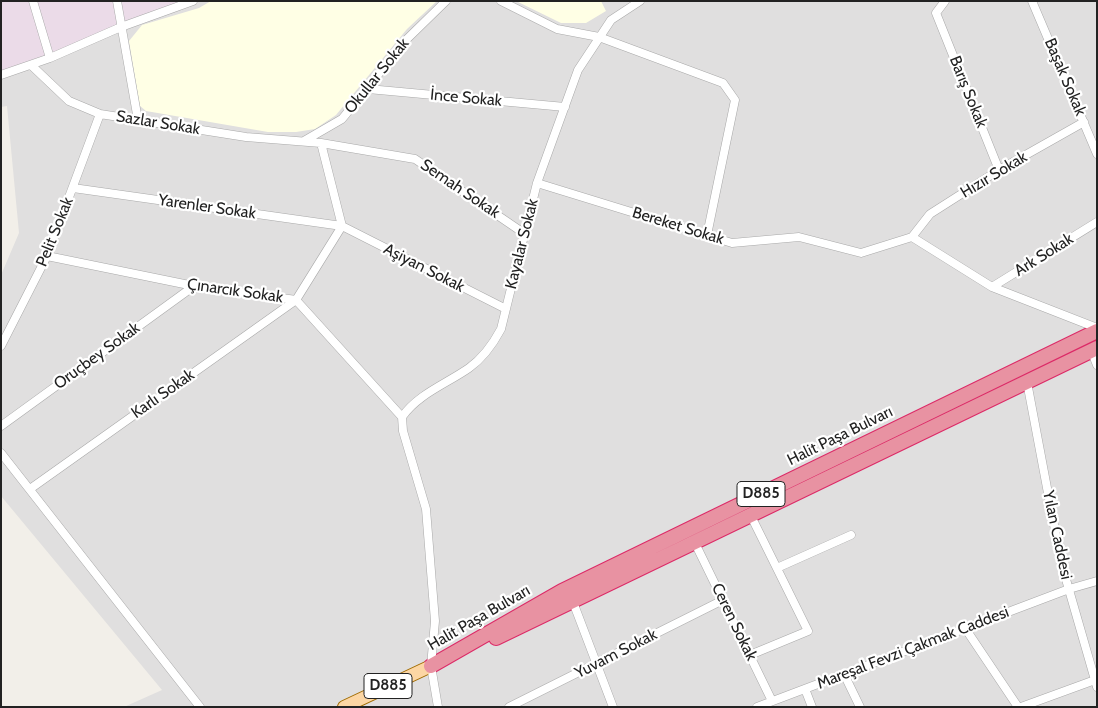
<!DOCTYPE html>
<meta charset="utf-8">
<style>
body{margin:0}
#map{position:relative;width:1098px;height:708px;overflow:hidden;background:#f2efe9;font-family:Cabin,sans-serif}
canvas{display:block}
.frame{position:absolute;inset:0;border:2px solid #222;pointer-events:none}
</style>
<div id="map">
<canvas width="1098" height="708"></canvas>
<div class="frame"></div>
</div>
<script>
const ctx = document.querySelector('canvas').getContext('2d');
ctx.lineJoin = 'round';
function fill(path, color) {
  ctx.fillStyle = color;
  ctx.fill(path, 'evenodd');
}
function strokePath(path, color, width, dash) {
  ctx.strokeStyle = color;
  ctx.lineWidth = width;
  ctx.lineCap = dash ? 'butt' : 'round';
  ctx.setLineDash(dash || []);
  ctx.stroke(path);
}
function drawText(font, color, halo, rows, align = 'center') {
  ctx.font = font + ' Cabin,sans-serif';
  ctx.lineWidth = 4.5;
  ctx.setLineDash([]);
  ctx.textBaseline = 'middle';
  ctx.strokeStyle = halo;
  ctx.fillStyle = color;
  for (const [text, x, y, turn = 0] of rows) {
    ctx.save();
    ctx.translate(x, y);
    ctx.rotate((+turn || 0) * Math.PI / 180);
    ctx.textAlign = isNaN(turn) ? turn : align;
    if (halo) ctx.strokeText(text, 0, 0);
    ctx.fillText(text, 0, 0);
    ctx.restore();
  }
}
fill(new Path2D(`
 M1,1H1097V707H124L162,690L1,496V275L19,233L7,106L1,107Z`), '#e0dfdf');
fill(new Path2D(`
 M1,1H193L1,75Z`), '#ebdbe8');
fill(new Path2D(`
 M211,1H437L407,29L336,115L315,129L296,132H268L146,111L140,106L129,41L142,25L199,8Z
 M516,1H601L606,11L586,23H561Z`), '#ffffe5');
const street = new Path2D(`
 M33,1L50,58
 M117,1L138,120
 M501,1L557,29L599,37L723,83L735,100L707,235
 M945,1L936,13L999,170
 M1032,1L1097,154
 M31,65L69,101L100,114L246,137L321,143L415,159L525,234
 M1,75L50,58L121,27L193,1
 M368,89L565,107
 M304,141L342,119L407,39L446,1
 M537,183L732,243L799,237L861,253L912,237L992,287L1097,328
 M73,188L342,226L506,309
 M912,237L930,214L999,170L1084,122
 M47,256L194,286L296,300L402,417
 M992,287L1097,222
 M1,346L47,256L100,114
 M1091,350L1097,365
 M1027,382L1061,562L1097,687
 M402,417C418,394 446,384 469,368C483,358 493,344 501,329L537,183L578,70L611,20L640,1
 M402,417L403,431L426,509L435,621L431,666L438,707
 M1,426L194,286
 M1,453L200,707
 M30,489L296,300L342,226L321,143
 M695,543L772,701
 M777,568L851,535
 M573,602L613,707
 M965,628L1018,707
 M750,655L808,631L751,516
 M844,674L860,707
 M805,689L812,707
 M509,707L723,600
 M757,707L1069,589L1097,581
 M1021,707L1095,680`);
const primary = new Path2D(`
 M344,707L431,666`);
const highway = new Path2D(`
 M496,638L1097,348
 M431,666L562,591L1097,331`);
strokePath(street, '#a9a9a9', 9);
strokePath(primary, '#a06b00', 14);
strokePath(highway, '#dc2a67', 16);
strokePath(street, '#fff', 8);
strokePath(primary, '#fcd6a4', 12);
strokePath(highway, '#e892a2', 14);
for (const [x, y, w] of [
 [761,494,48],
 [388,686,48]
]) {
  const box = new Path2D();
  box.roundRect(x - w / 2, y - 12.5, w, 25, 4);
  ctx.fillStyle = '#fff';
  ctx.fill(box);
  strokePath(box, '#222', 1);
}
drawText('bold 15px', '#222', null, [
 ["D885",761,494],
 ["D885",388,686]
]);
drawText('16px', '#222', '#fff', [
 ["Okullar Sokak",377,76,-51],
 ["Başak Sokak",1065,77,67],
 ["Barış Sokak",968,92,68],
 ["İnce Sokak",466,98,5],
 ["Sazlar Sokak",158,123,9],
 ["Hızır Sokak",994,175,-31],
 ["Semah Sokak",460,189,34],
 ["Yarenler Sokak",207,207,8],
 ["Bereket Sokak",678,226,17],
 ["Pelit Sokak",55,232,-68],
 ["Kayalar Sokak",522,244,-76],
 ["Ark Sokak",1044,255,-32],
 ["Aşiyan Sokak",424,268,27],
 ["Çınarcık Sokak",235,291,8],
 ["Oruçbey Sokak",97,356,-36],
 ["Karlı Sokak",163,394,-35],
 ["Halit Paşa Bulvarı",840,436,-26],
 ["Yılan Caddesi",1057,535,78],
 ["Halit Paşa Bulvarı",479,618,-30],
 ["Ceren Sokak",734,622,64],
 ["Mareşal Fevzi Çakmak Caddesi",913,648,-21],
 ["Yuvam Sokak",616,654,-27]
]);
</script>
